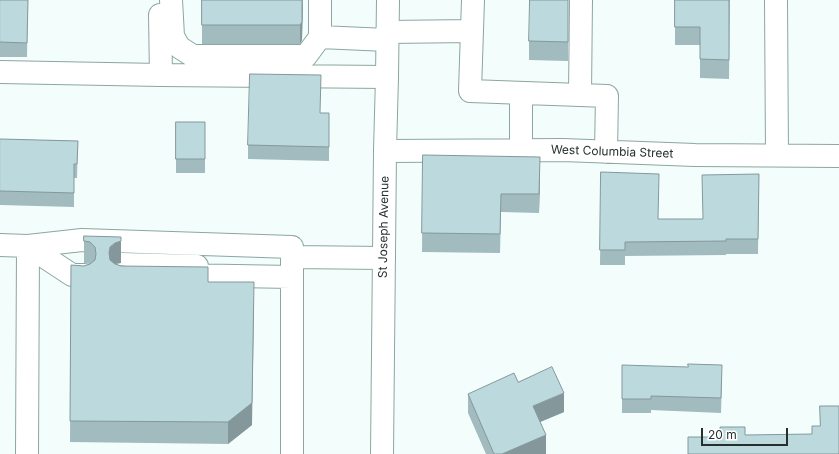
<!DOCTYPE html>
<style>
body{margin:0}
#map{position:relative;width:839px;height:454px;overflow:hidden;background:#f3fefc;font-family:Inter,sans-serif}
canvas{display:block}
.scale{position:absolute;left:701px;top:428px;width:87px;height:18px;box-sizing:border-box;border:2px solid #25302e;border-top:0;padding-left:5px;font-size:12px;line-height:14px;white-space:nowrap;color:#25302e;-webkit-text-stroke:3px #fff;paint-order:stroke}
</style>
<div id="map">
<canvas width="839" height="454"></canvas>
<div class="scale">20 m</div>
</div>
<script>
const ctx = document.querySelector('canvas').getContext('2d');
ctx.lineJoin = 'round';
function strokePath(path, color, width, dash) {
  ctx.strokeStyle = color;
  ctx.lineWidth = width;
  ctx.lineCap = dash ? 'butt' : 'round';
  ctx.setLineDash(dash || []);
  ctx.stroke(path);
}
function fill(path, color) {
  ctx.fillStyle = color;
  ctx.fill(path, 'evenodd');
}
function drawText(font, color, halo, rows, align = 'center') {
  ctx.font = font + ' Inter,sans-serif';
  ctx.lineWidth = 3;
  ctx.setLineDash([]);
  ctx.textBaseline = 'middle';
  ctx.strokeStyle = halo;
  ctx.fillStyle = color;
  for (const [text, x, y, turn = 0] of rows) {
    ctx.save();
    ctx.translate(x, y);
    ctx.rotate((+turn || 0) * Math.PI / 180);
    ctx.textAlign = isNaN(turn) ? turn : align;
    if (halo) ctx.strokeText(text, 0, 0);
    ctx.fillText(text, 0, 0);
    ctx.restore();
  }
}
const minor = new Path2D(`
 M171,0L173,36L179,47L193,56H306L320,37
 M320,0V37L387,40
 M473,0L470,91L580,95L581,0
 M776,0L777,155
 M160,15L161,75
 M387,32L472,31
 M0,72L161,75L387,77
 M580,95L607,96L606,152
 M521,150V93
 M385,151L563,150L695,155L839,156
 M0,245L28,246L82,240L292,247V454
 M28,246L72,275H84
 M292,257L384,258
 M121,264L197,266
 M179,275L292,277
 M27,454L28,246`);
const major = new Path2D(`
 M382,454L385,151L387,77L388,0`);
strokePath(minor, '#8ba6a0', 24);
strokePath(major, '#8ba6a0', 24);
strokePath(minor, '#fff', 22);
strokePath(major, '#fff', 22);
fill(new Path2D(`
 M0,0H28L27,57H0Z
 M202,0H303L302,40L300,44H202Z
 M568,0V61L529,60V41Z
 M675,0H730L729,79L700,78V45H675Z
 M320,113L329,127V161L248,159V145Z
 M176,122L205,159V173H176Z
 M0,139L78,141L77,178H74V207L0,205Z
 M423,155L540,176L539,213L501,212L500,253L422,252Z
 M601,172L658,219H703L759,174L758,254H726V255L625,256V265H600Z
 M84,236L121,263L115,264L208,282L252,425L228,444L70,442L71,265L84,266L90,264L84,263Z
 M722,379L721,413L651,410V413H622V399Z
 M468,394L564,412L540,422L546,454H486L468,413Z`), '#a2bbbf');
fill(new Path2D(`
 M303,0L302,40L300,44V25Z
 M540,157V176L539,213V194Z
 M121,241V263L115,264L110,269L109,253L110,247L115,243Z
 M254,304L252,425L228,444V422Z
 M564,393V412L533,425V406Z
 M546,435V454H502Z`), '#84989b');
const building = new Path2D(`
 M0,0H28L27,43L0,42Z
 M202,0H302V22L300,25H202Z
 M530,0H568V42L529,41Z
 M675,0H729V60L700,59V27H675Z
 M250,74L321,75L320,113H329V147L248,145Z
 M176,122H205V159H176Z
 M0,139L78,141L77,164H74V193L0,191Z
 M423,155L540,157L539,194H501L500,234L422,233Z
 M601,172L659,174L658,219H703L702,175L759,174L758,239H726V241L625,242V250H600Z
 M84,236L121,237V241L115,243L110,247L109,253L110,260L115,264L121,266L208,267V282H254L252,403L228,422L70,421L71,265L84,266L90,264L95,260L96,254L95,247L90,242L84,241Z
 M688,364L722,365L721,398L651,396V399H622V365L688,367Z
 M552,367L564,393L533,406L546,435L502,454H494L468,394L514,373L518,382Z
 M820,406H839V454H688V437H720V427H745V435L812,434V426H820Z`);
fill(building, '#bcd9de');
strokePath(building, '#84989b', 1);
drawText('12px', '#25302e', '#fff', [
 ["West Columbia Street",612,152,2],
 ["St Joseph Avenue",384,227,-89]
]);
</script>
